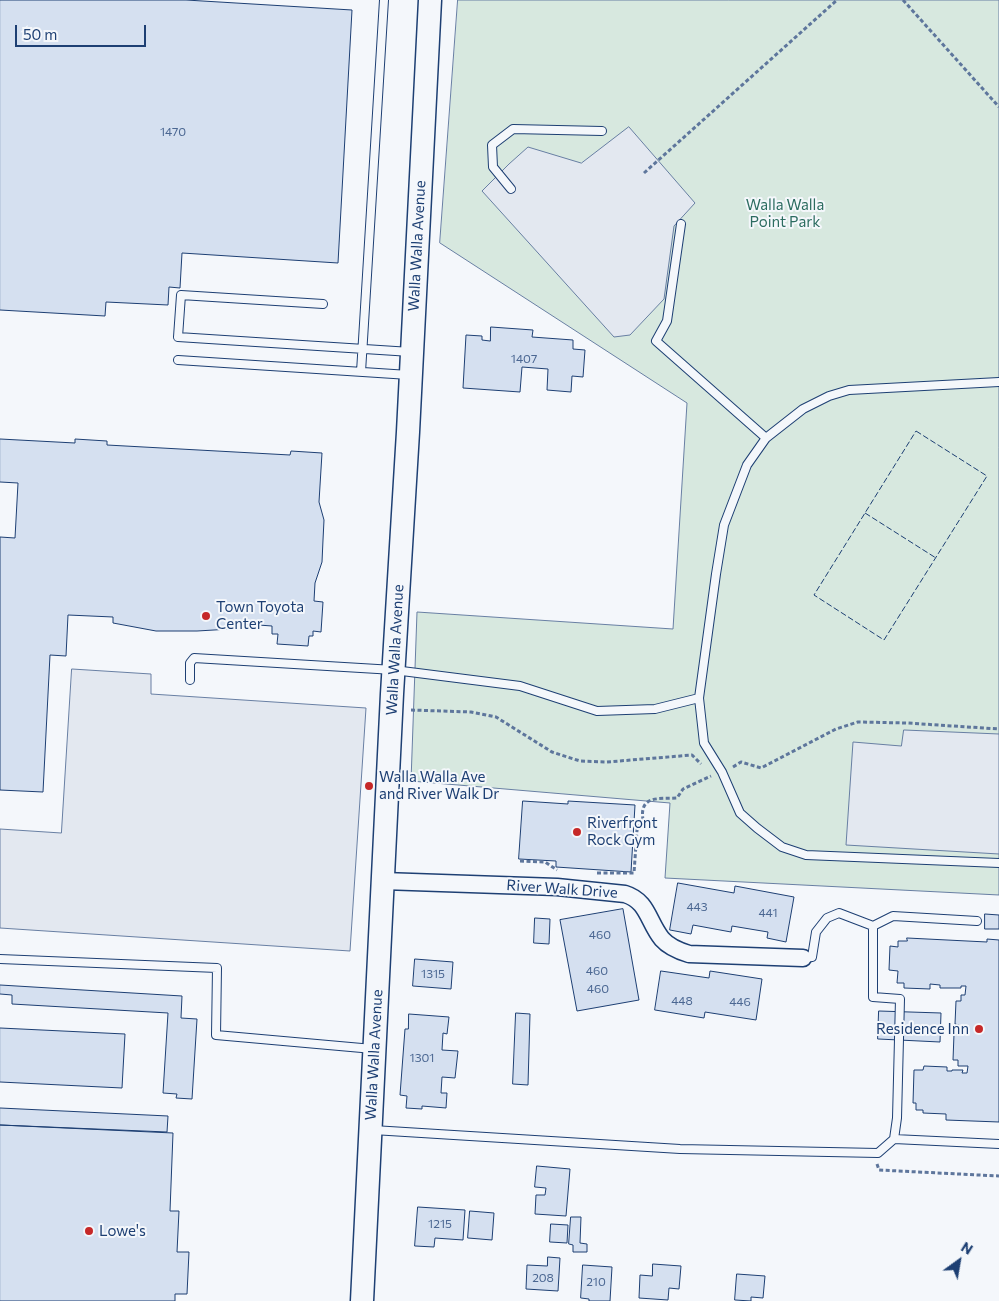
<!DOCTYPE html>
<style>
body{margin:0}
#map{position:relative;width:999px;height:1301px;overflow:hidden;background:#f4f7fb;font-family:Commissioner,sans-serif}
canvas{display:block}
.north{position:absolute;left:934px;top:1236px;width:50px;height:50px;-webkit-text-stroke:4px #f4f7fb;paint-order:stroke;rotate:32deg;font-size:14px;font-weight:700;line-height:20px;text-align:center;color:#1d3f73}
.north::after{content:'';display:block;margin:auto;width:18px;height:22px;background:#1d3f73;clip-path:polygon(50% 0,100% 100%,50% 72%,0 100%)}
.scale{position:absolute;left:15px;top:25px;width:131px;height:22px;box-sizing:border-box;border:2px solid #1d3f73;border-top:0;padding-left:6px;font-size:15px;line-height:18px;white-space:nowrap;color:#1d3f73;-webkit-text-stroke:4px #f4f7fb;paint-order:stroke}
</style>
<div id="map">
<canvas width="999" height="1301"></canvas>
<div class="north">N</div>
<div class="scale">50 m</div>
</div>
<script>
const ctx = document.querySelector('canvas').getContext('2d');
ctx.lineJoin = 'round';
function fill(path, color) {
  ctx.fillStyle = color;
  ctx.fill(path, 'evenodd');
}
function strokePath(path, color, width, dash) {
  ctx.strokeStyle = color;
  ctx.lineWidth = width;
  ctx.lineCap = dash ? 'butt' : 'round';
  ctx.setLineDash(dash || []);
  ctx.stroke(path);
}
function drawText(font, color, halo, rows, align = 'center') {
  ctx.font = font + ' Commissioner,sans-serif';
  ctx.lineWidth = 4;
  ctx.setLineDash([]);
  ctx.textBaseline = 'middle';
  ctx.strokeStyle = halo;
  ctx.fillStyle = color;
  for (const [text, x, y, turn = 0] of rows) {
    ctx.save();
    ctx.translate(x, y);
    ctx.rotate((+turn || 0) * Math.PI / 180);
    ctx.textAlign = isNaN(turn) ? turn : align;
    if (halo) ctx.strokeText(text, 0, 0);
    ctx.fillText(text, 0, 0);
    ctx.restore();
  }
}
const green = new Path2D(`
 M458,0H999V895L665,878L670,803L411,781L417,612L673,629L687,403L440,243Z`);
fill(green, '#d7e8df');
strokePath(green, '#687fa3', 1);
const parking = new Path2D(`
 M629,127L695,203L674,226L664,299L630,335L614,337L482,191L509,164L528,147L581,163Z
 M72,669L151,674V694L366,708L350,951L0,928V829L61,833Z
 M904,730L999,734V854L846,845L853,742L901,746Z`);
fill(parking, '#e3e8f0');
strokePath(parking, '#687fa3', 1);
const building = new Path2D(`
 M0,0H186L352,10L338,263L182,253L180,288L169,287L168,305L106,302L105,316L0,310Z
 M491,327L533,330L532,337L573,340V349L585,350L583,377L572,376L571,392L547,390L548,369L522,367L520,392L463,388L466,335L482,336V340L490,341Z
 M0,439L75,443V439L107,441V445L290,455L291,451L322,453L319,502L324,520L323,540L322,562L315,583L314,601L323,602L321,632L313,631V636H309L308,646L277,644L278,634H272V626L231,623V629L197,631H156L113,623V617L68,615L66,656L50,655L43,792L0,790V537L15,538L18,483L0,482Z
 M523,801L568,804V801L635,805L631,872L556,867V861L519,859Z
 M678,883L734,893L735,886L794,897L786,942L767,938L768,932L732,926L731,932L693,925L691,934L670,930Z
 M623,909L639,1000L577,1011L560,920Z
 M985,914L999,915V929H985Z
 M535,918L550,919L549,944L534,943Z
 M907,938L987,942V939L999,940V1122L946,1120V1114L923,1113V1110H916V1103H913L914,1070H923L924,1066L947,1067V1071H952V1070H963L962,1073H967L968,1066H958V1060H953L954,1034H958L959,1025L955,1024L956,1001H961V995H965L966,986H961V988H940V985L930,984V989L904,988V983H897L898,971L889,970L890,946L898,947V941H907Z
 M415,959L453,962L451,989L413,986Z
 M661,971L709,978L710,971L762,979L756,1020L705,1012L704,1018L655,1010Z
 M0,985L182,996L181,1018L197,1019L192,1099L176,1098L177,1094L163,1093L168,1013L12,1004V995L0,994Z
 M879,1011L941,1013L940,1042L878,1039Z
 M516,1013L530,1014L528,1085L513,1084Z
 M409,1014L449,1017L447,1034L443,1033L442,1050L458,1051L455,1078L442,1077L441,1093H447L446,1108L422,1106V1109L406,1108L407,1096L400,1095L405,1029H408Z
 M0,1028L125,1034L122,1088L0,1082Z
 M0,1108L168,1116L167,1132L0,1125Z
 M0,1125L173,1133L170,1211H179L177,1252H189L187,1294H175V1301H0Z
 M537,1166L570,1169L566,1216L535,1214L536,1195H545L546,1188L535,1187Z
 M418,1207L465,1210L463,1240L435,1238L434,1247L415,1246Z
 M470,1211L494,1213L492,1240L468,1238Z
 M571,1217H581L580,1243L587,1244V1252H573V1245L569,1244Z
 M551,1224L568,1225L567,1243L550,1242Z
 M548,1257L560,1258L558,1291L526,1289L527,1265L547,1266Z
 M653,1264L681,1266L679,1289L669,1288L668,1300L639,1298L640,1275L652,1276Z
 M583,1265L612,1267L610,1301H589V1299L581,1298Z
 M737,1274L765,1276L763,1298L751,1297V1301L735,1300Z`);
fill(building, '#d5e0f0');
strokePath(building, '#1d3f73', 1);
const lane = new Path2D(`
 M511,189L493,167L492,145L513,129L602,131
 M681,224L667,321L656,341L766,438
 M323,304L181,295L178,337L411,352
 M178,360L409,375
 M361,372L384,0
 M999,382L849,390L829,396L803,409L766,438L747,465L724,525L716,574L699,698L704,743L722,772L740,813L757,828L782,847L806,855L999,863
 M190,680V663L194,658L394,670L520,686L597,711L655,709L699,698
 M873,926L893,916L977,921
 M803,958L812,957L816,932L827,918L839,913L873,926V997L900,999L897,1118L894,1139
 M0,959L217,968L216,1035L373,1049
 M373,1130L680,1149L878,1153L894,1139L999,1144`);
const street = new Path2D(`
 M383,881L557,887L625,894C648,901 648,922 662,939C669,947 679,951 689,954L803,958`);
const secondary = new Path2D(`
 M362,1301L392,694L408,432L430,0`);
strokePath(lane, '#1d3f73', 10);
strokePath(street, '#1d3f73', 19);
strokePath(secondary, '#1d3f73', 25);
strokePath(new Path2D(`
 M903,0L999,107
 M644,173L837,0
 M411,710L471,712L496,717L552,752L580,761L607,762L692,755L701,764
 M733,767L741,762L761,768L836,729L858,722L907,723L999,729
 M520,861L545,862L557,870
 M597,873H634L637,830L643,820C639,795 659,799 677,798L683,789L711,776
 M877,1164L879,1170L999,1176`), '#5e769c', 3, [4, 2.5]);
strokePath(lane, '#f4f7fb', 8);
strokePath(street, '#f4f7fb', 16);
strokePath(secondary, '#f4f7fb', 22);
strokePath(new Path2D(`
 M916,431L987,476L884,640L814,595Z
 M865,513L936,558`), '#1d3f73', 1, [6, 2.5]);
for (const [x, y, r, color] of [
 [206,616,5,"#c62828"],
 [369,786,5,"#c62828"],
 [577,832,5,"#c62828"],
 [979,1029,5,"#c62828"],
 [89,1231,5,"#c62828"]
]) {
  const dot = new Path2D();
  dot.arc(x, y, r, 0, 2 * Math.PI);
  ctx.fillStyle = color;
  ctx.fill(dot);
  strokePath(dot, '#f4f7fb', 2);
}
drawText('12px', '#4b6792', null, [
 ["1470",173,132],
 ["1407",524,359],
 ["443",697,907],
 ["441",768,913],
 ["460",600,935],
 ["460",597,971],
 ["1315",433,974],
 ["460",598,989],
 ["448",682,1001],
 ["446",740,1002],
 ["1301",422,1058],
 ["1215",440,1224],
 ["208",543,1278],
 ["210",596,1282]
]);
drawText('15px', '#2c6c60', '#f4f7fb', [
 ["Walla Walla",785,205],
 ["Point Park",785,222]
]);
drawText('15px', '#1d3f73', '#f4f7fb', [
 ["Walla Walla Avenue",417,246,-87],
 ["Walla Walla Avenue",395,650,-87],
 ["River Walk Drive",562,889,4],
 ["Walla Walla Avenue",374,1055,-87]
]);
drawText('15px', '#1d3f73', '#f4f7fb', [
 ["Town Toyota",216,607],
 ["Center",216,624],
 ["Walla Walla Ave",379,777],
 ["and River Walk Dr",379,794],
 ["Riverfront",587,823],
 ["Rock Gym",587,840],
 ["Residence Inn",969,1029,"right"],
 ["Lowe's",99,1231]
], 'left');
</script>
